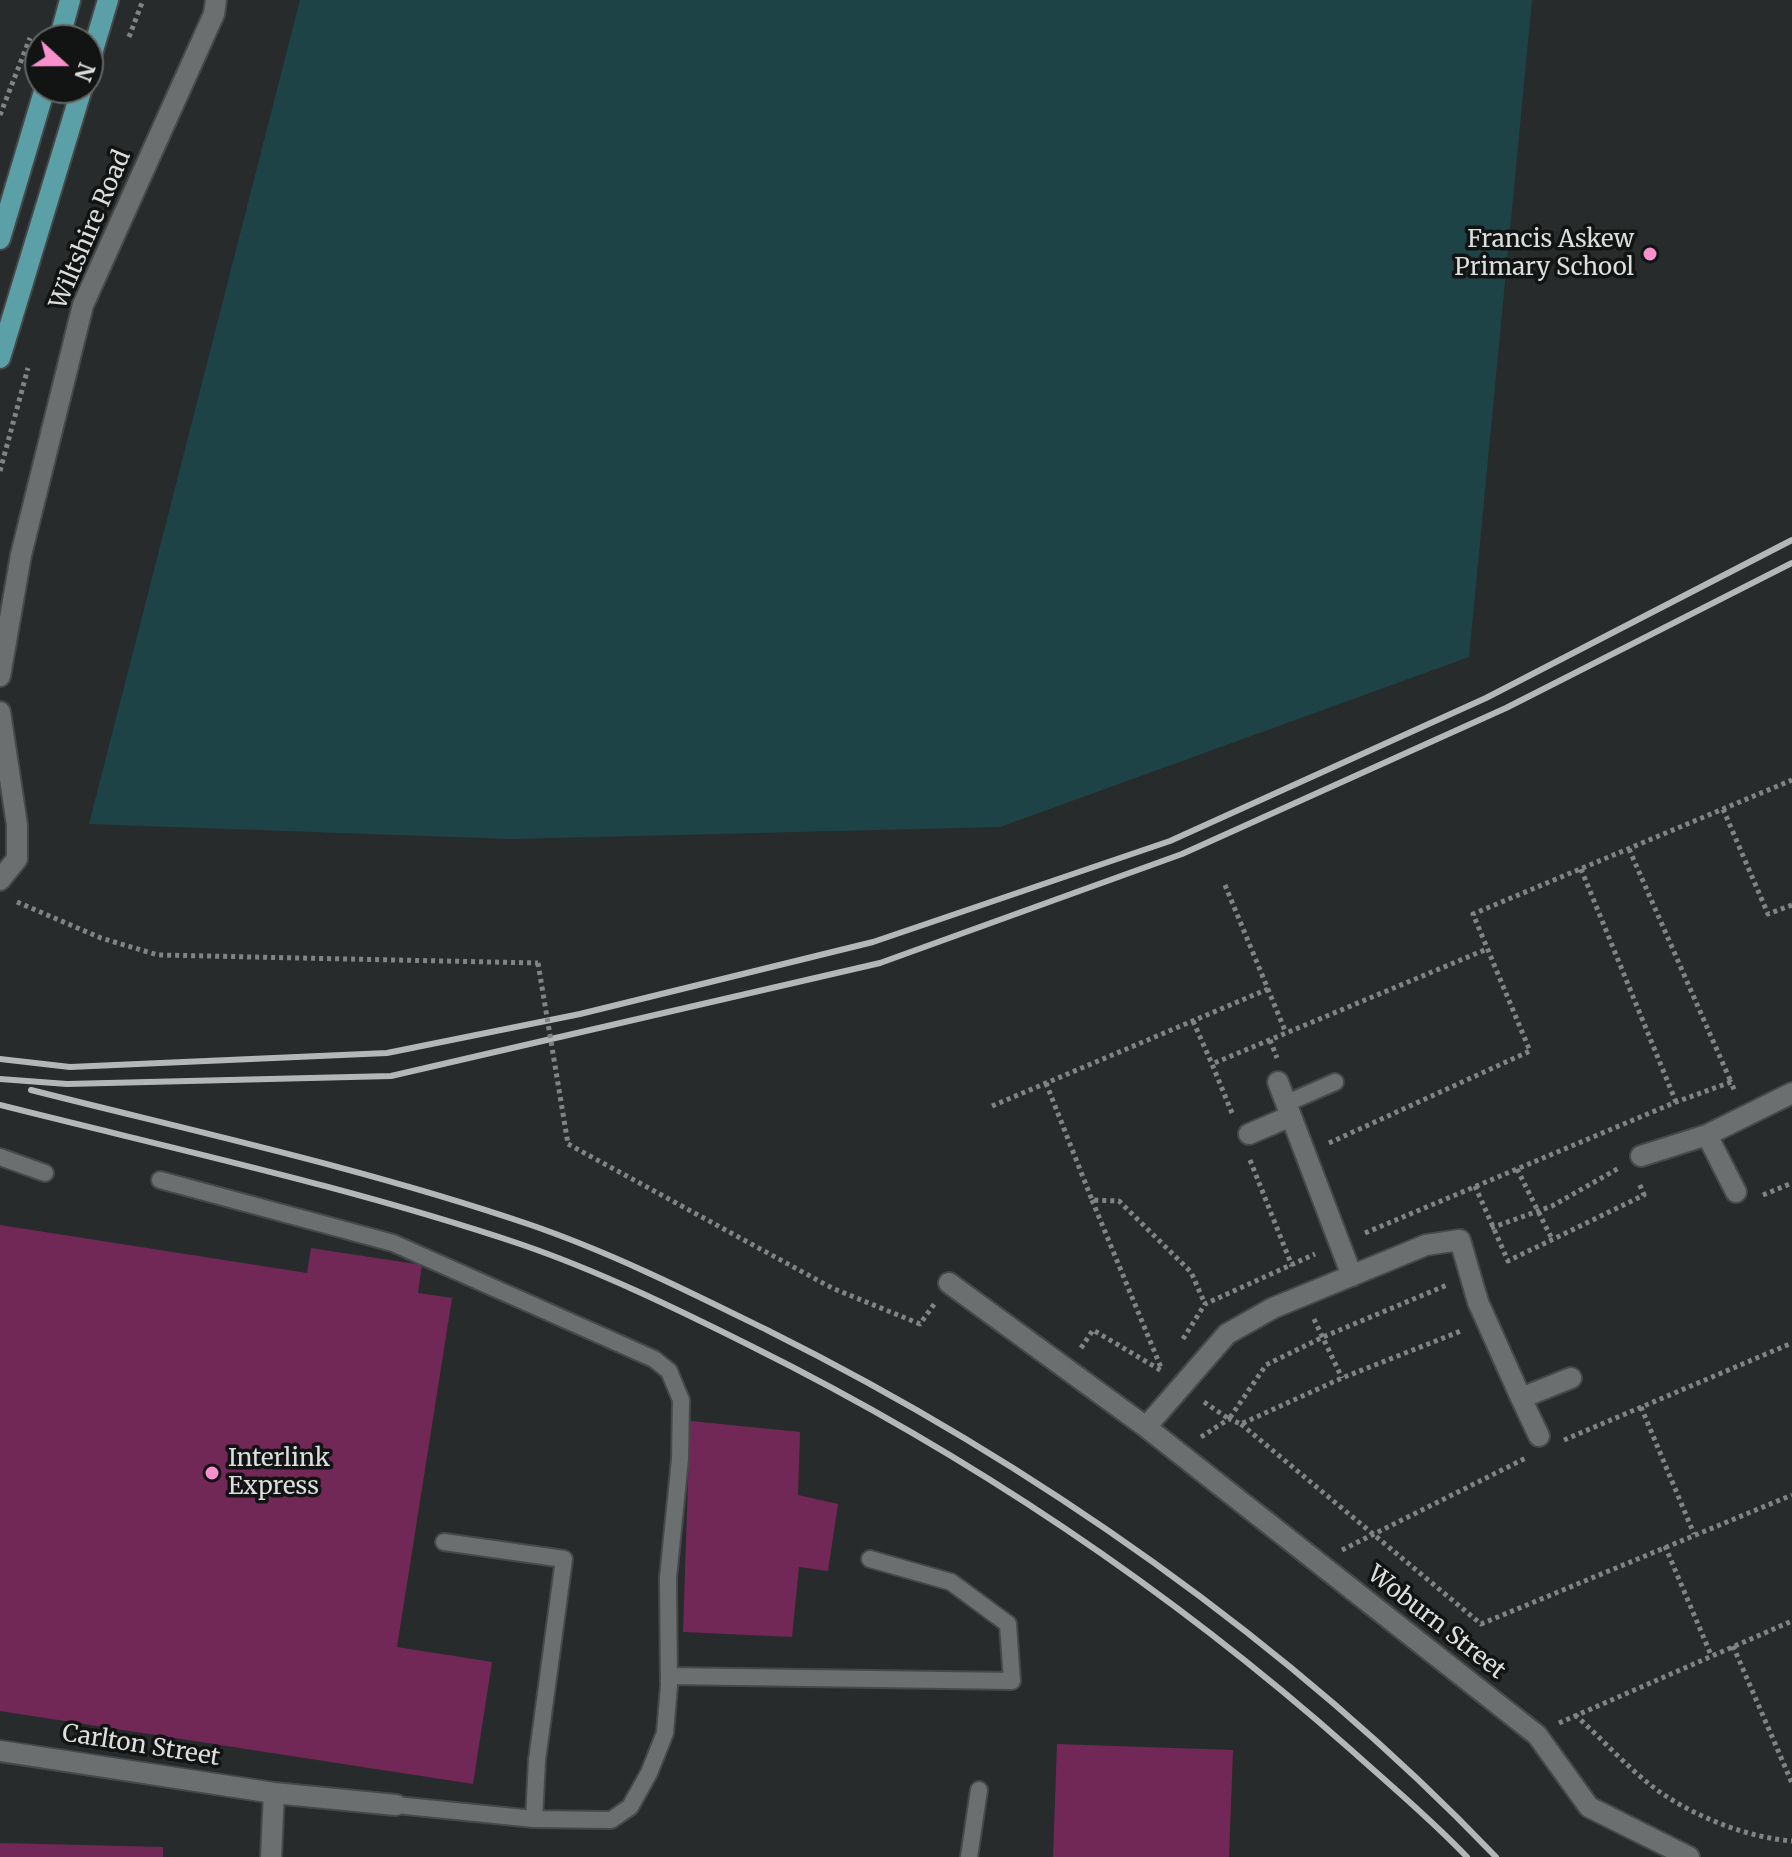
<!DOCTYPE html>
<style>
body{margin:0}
#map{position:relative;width:1792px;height:1857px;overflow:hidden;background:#282b2b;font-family:Merriweather,serif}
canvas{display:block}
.north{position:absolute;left:24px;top:24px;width:80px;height:80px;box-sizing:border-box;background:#121313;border:2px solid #636464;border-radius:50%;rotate:111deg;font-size:22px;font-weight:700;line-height:32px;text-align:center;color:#dcdede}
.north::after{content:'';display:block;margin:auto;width:28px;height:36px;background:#f790cd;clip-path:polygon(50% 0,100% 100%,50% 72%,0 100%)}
</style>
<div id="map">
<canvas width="1792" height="1857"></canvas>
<div class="north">N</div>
</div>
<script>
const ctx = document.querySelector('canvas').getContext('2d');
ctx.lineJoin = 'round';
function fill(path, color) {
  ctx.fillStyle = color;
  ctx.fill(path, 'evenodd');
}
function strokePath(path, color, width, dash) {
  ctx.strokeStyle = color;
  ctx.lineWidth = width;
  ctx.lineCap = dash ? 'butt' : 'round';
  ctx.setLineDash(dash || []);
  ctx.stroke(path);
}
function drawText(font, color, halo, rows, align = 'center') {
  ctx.font = font + ' Merriweather,serif';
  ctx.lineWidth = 7;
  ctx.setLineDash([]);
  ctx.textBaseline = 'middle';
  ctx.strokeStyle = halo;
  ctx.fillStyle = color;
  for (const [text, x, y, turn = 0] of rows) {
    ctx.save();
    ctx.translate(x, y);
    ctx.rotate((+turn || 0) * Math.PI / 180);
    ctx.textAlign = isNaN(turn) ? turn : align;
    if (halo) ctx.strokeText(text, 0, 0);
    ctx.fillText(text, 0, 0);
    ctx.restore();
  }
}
fill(new Path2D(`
 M300,0H1532L1469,657L1000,827L511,839L89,824Z`), '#1e4346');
fill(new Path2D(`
 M0,1225L307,1273L311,1248L422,1265L418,1293L452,1298L397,1647L492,1662L473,1784L0,1711Z
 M690,1421L800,1432L798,1495L838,1504L828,1571L799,1567L792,1637L683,1632Z
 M1057,1744L1233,1750L1229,1857H1053Z
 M0,1843L163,1847V1857H0Z`), '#712857');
const lane = new Path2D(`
 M1287,1103L1335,1082
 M0,1157L45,1173
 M160,1180L393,1243L654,1359L669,1371L681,1400L680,1459L668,1578L669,1686L665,1733L649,1773L630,1807L611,1820L534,1819
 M669,1676L1012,1681L1008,1624L951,1582L870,1559
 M396,1805L534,1819L537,1760L564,1559L444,1542
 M969,1857L979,1790`);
const street = new Path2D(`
 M0,676L21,555L83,305L214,14L216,0
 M0,712L17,825V859L0,880
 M1278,1082L1352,1276
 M1249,1134L1291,1116
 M1707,1135L1736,1192
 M1641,1156L1707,1135L1792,1093
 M949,1283L1146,1427L1537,1735L1589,1807L1689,1857
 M1521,1398L1539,1436
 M1146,1427L1227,1334L1273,1308L1426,1245L1460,1240L1478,1302L1521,1398L1571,1378
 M0,1751L274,1793L396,1805
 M271,1857L274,1793`);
const primary = new Path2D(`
 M59,40L70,0
 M88,67L108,0
 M0,239L45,88
 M0,358L82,88`);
strokePath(lane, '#454949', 20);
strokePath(street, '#454949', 24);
strokePath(primary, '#454949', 24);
strokePath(new Path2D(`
 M129,37L143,0
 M0,115L30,38
 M0,471L28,368
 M1723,809L1768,914L1792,905
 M1629,849L1731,1082
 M1581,869L1676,1102
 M1225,885L1286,1033
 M17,902L101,938L158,955L538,963
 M1193,1021L1212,1064
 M1270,1040L1277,1058
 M1046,1083L1092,1200L1119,1201L1191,1272L1205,1304
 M992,1106L1268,989
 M1232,1113L1212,1064L1487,949
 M1329,1143L1530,1051L1473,914L1792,780
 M568,1144L832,1288L920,1324L935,1303
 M1250,1160L1292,1266
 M1517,1169L1552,1239
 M1475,1186L1508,1261L1644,1195L1639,1183
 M1763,1195L1792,1183
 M1092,1200L1162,1370
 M1491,1228L1552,1206L1619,1168
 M1365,1233L1676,1102L1731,1082L1735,1092
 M1314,1319L1342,1378
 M1183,1339L1205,1304L1315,1254
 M1081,1348L1093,1330L1162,1371
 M1204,1402L1229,1419L1266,1365L1323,1337L1447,1285
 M1641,1407L1694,1534
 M1241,1424L1481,1624L1792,1495
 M1201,1437L1229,1419L1241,1424L1342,1378L1461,1331
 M1564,1440L1792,1343
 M1665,1546L1711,1655
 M1342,1550L1526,1458
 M1733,1646L1792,1783
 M1575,1715C1605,1741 1635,1777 1669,1798C1704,1820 1751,1838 1792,1841
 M1559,1723L1792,1621`), '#828484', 5, [4, 4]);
strokePath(lane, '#6b6f70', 16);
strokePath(street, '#6b6f70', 20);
strokePath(primary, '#5aa0a6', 20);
strokePath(new Path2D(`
 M0,1059L70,1067L387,1053L580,1014L873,942L1170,841L1486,698L1792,540
 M0,1079L67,1084L391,1076L880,963L1182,854L1506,708L1792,563
 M31,1090C197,1132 366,1169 528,1224C610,1252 690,1292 767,1330C1032,1462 1291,1643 1496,1857
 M0,1105C174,1149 350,1187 520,1244C599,1271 677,1309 751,1346C968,1454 1168,1588 1350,1749C1389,1784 1431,1819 1467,1857`), '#b5b7b7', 6);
strokePath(new Path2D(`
 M538,963L568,1144`), '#828484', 5, [4, 4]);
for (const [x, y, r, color] of [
 [1650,254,8,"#f790cd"],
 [212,1473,8,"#f790cd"]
]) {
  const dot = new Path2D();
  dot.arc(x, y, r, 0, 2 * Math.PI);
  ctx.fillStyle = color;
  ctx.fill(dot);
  strokePath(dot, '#121313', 3);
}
drawText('24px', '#dcdede', '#121313', [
 ["Wiltshire Road",91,230,-67],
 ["Woburn Street",1436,1623,38],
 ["Carlton Street",141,1746,9]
]);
drawText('24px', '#dcdede', '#121313', [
 ["Francis Askew",1634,240],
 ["Primary School",1634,268],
 ["Interlink",228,1459,"left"],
 ["Express",228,1487,"left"]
], 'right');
</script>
